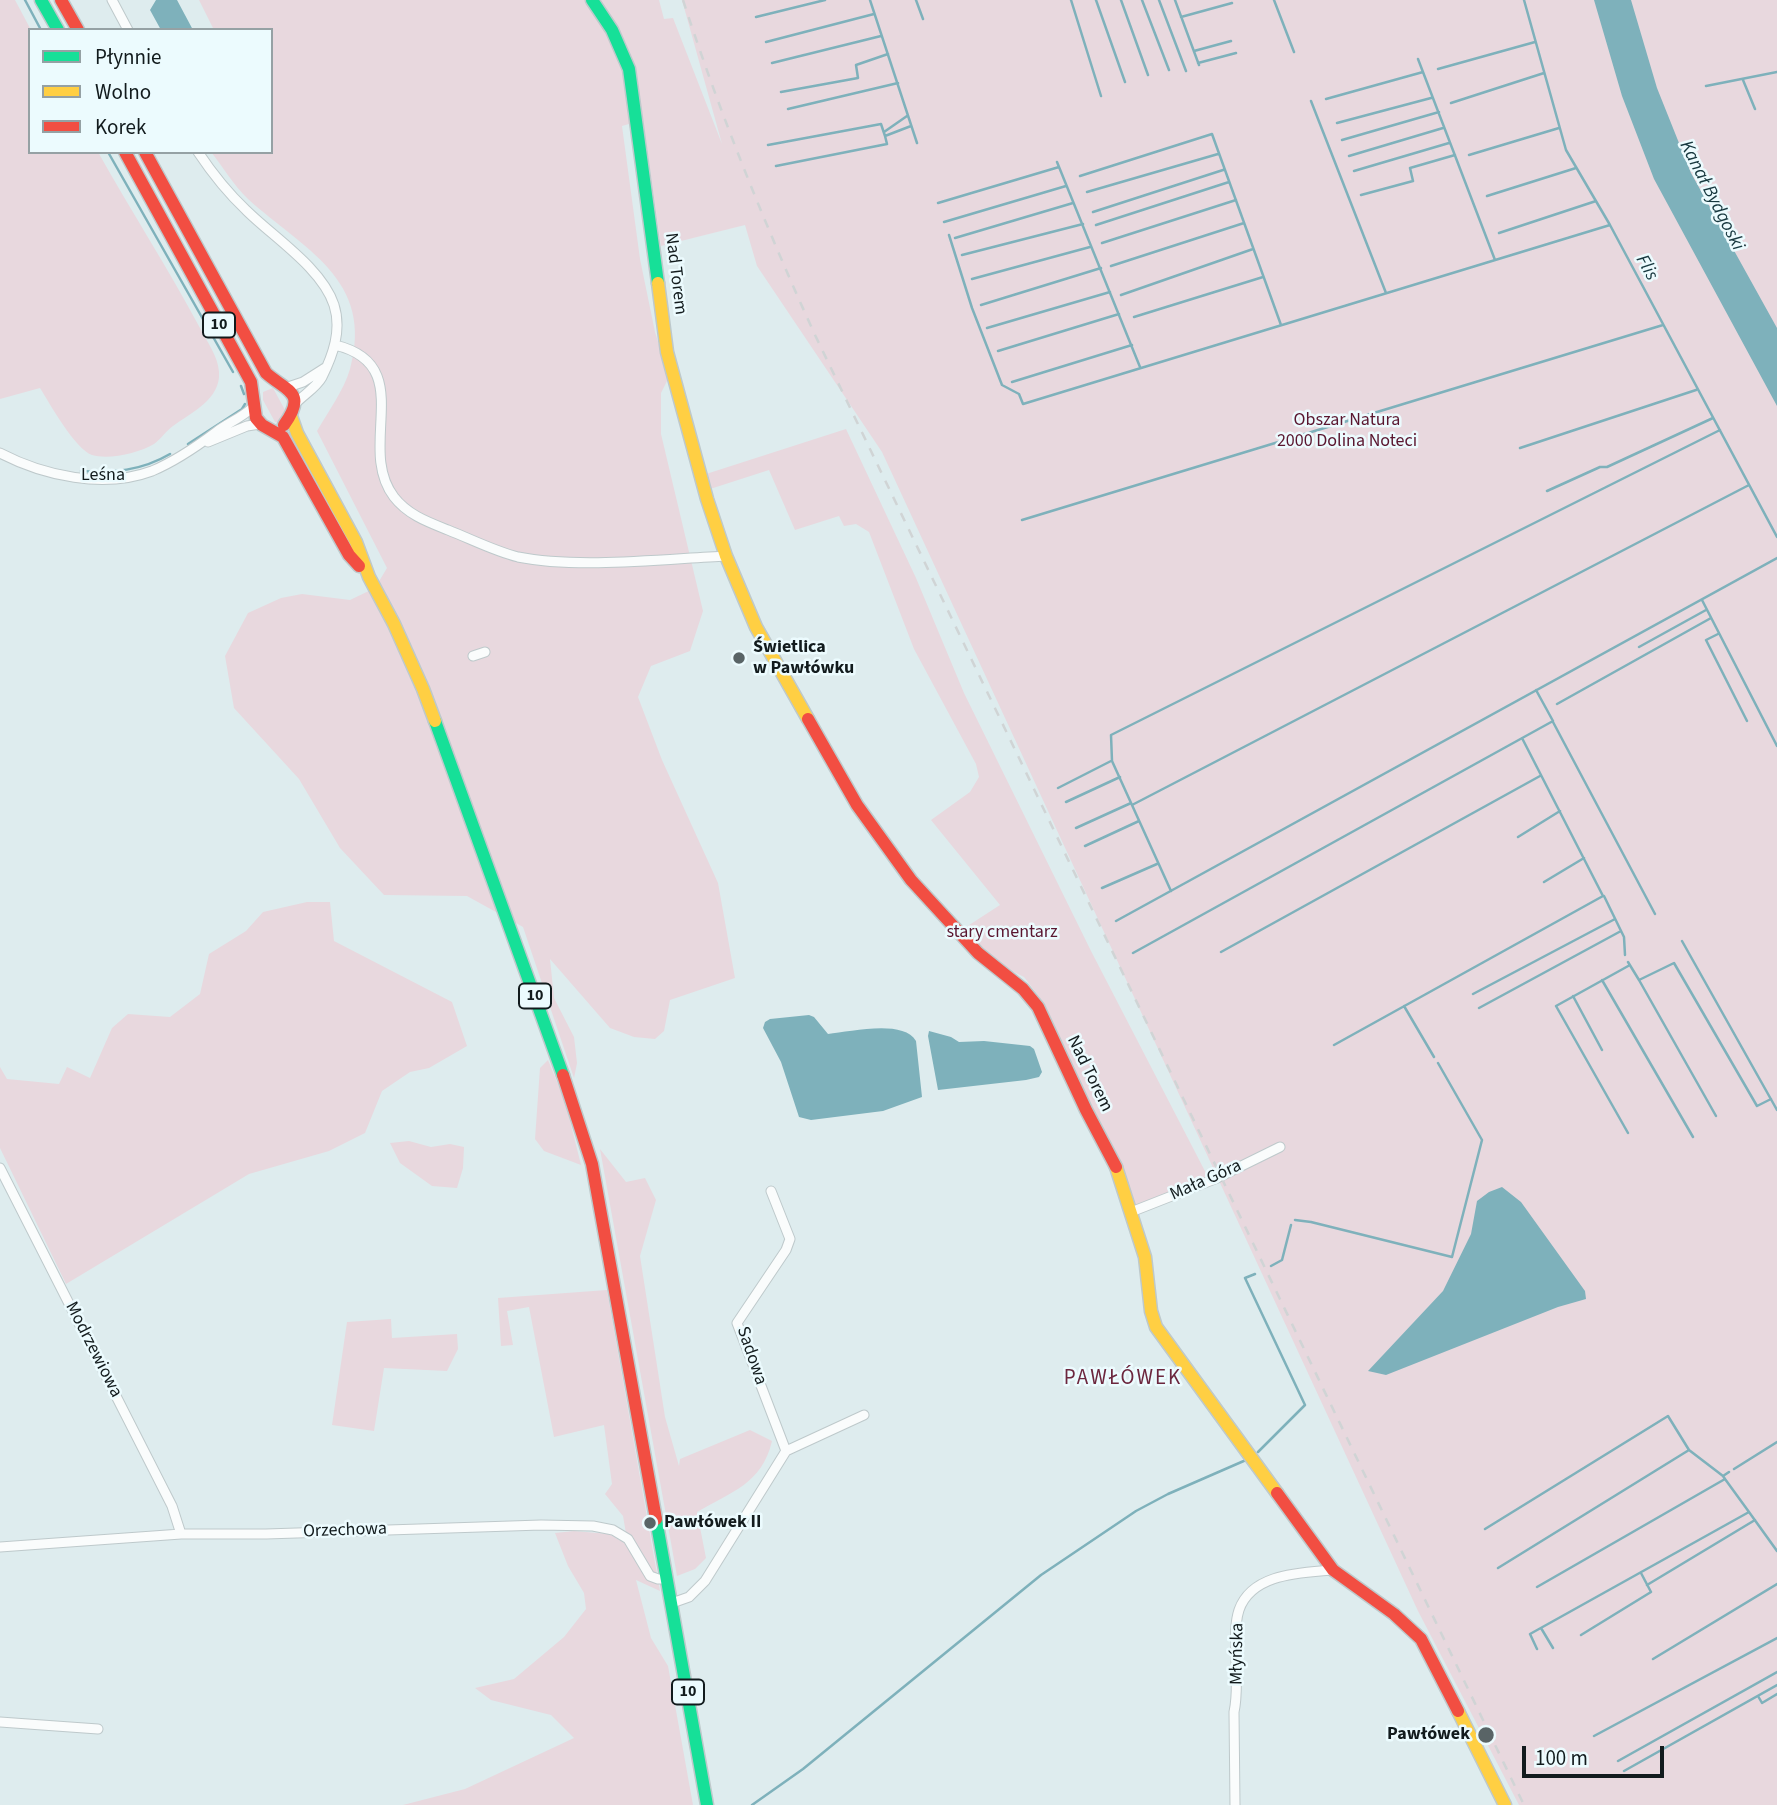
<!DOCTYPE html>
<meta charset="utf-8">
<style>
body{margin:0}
#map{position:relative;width:1777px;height:1805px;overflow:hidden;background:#deecee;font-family:"Source Sans 3",sans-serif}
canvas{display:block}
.legend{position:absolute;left:28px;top:28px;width:245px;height:126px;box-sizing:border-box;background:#ecfbfe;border:2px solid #95a1a4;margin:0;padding:9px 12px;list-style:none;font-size:21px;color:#121b1d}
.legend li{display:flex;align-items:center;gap:14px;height:35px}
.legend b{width:35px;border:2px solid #95a1a4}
.scale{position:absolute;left:1522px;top:1746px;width:142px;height:32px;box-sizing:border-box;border:4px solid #121b1d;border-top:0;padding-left:9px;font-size:21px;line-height:24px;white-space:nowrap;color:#121b1d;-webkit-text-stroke:5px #ecfbfe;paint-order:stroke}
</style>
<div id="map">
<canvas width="1777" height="1805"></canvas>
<ul class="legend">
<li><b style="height:9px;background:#16e098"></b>Płynnie</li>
<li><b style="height:9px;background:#ffcf43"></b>Wolno</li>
<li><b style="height:9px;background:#f24e42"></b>Korek</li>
</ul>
<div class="scale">100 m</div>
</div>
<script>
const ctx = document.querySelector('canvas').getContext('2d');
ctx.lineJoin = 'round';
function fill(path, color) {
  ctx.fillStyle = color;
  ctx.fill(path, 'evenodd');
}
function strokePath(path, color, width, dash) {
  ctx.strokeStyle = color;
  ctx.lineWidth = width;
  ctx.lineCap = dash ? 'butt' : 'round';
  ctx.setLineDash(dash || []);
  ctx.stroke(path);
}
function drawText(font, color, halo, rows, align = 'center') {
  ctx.font = font + ' "Source Sans 3",sans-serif';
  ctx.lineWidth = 5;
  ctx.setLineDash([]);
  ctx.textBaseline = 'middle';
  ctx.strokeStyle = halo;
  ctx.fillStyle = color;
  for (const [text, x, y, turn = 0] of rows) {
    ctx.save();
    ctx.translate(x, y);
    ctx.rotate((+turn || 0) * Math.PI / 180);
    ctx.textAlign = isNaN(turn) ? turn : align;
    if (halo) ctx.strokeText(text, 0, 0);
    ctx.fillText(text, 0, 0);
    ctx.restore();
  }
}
fill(new Path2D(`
 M0,0H15L31,30L30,152H98C131,211 168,268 200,328C207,342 218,356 219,372C221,399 192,412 173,426C166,431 161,439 154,444C139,453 109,460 92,455C75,449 50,404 40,388L0,399Z
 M199,0H659L664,19L673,18L722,144L682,0H1777V1805H1519L1418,1611L882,452L757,266L745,225L661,246L643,120L622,126L640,259L655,332L669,377L661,393V434L703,611L690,651L651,666L638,697L662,760L718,883L735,978L670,1000L664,1031L655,1039L634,1037L610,1028L550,959L554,998L574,1037L577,1063L574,1078L523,927L467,896L384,895L340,848L299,779L234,708L225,656L248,613L281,598L302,594L350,600L375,588L387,568L317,431C328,412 344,390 350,369C375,279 303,249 248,199C234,186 223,167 211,152H271V30H214Z
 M273,388L285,410L279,422H275L263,400V392Z
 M846,429L916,578L964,693L1091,951L1208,1177L1133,1206L1044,1003L1024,977L1012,971L983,949L963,929L1000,905L931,820L970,792L979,777L976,764L914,649L869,532L856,524L844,526L839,516L795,530L769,470L707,490L703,475Z
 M307,902H330L334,941L452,1002L467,1046L429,1068L410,1072L382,1091L365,1133L329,1151L249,1174L66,1284L0,1148V1067L7,1079L59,1084L67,1067L90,1078L112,1028L128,1014L170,1017L200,994L209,954L246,931L263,912Z
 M548,1060L565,1101L581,1165L544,1151L535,1139L540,1068Z
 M409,1141L431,1147L450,1144L464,1147L463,1168L457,1188L432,1186L400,1163L390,1143Z
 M600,1149L626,1182L645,1178L656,1200L640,1256L665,1417L679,1466L680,1459L750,1430L772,1441C762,1484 731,1492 697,1512L706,1558L695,1569L677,1576Z
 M607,1290L660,1591L636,1580L651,1638L668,1666L693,1805H403L465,1789L574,1738L551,1715L491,1700L475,1688L514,1679L564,1637L586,1609L584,1593L568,1566L555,1533L574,1531L609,1534L628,1545L623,1516L605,1494L612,1484L604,1425L554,1437L529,1307L507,1311L513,1345L501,1346L498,1298Z
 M391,1319L392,1338L457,1334L458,1349L447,1371L384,1368L374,1431L332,1425L347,1322Z`), '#e8d8de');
fill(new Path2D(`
 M156,0H177L193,30H161L150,10Z
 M1594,0H1631L1657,88L1691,173L1777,328V406L1654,179L1622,96Z
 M809,1015L814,1017L828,1034C850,1032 903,1019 916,1041L922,1097L883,1111L811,1120L799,1117L781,1062L763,1028L765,1022L770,1019Z
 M929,1031L951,1037L959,1042L984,1041L1030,1046L1034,1049L1042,1072L1039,1077L1026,1080L938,1090L928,1036Z
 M1502,1187L1521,1202L1585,1291L1586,1299L1558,1307L1386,1375L1368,1371L1443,1291L1471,1234L1477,1201L1489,1192Z`), '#7eb1bb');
strokePath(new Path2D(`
 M25,0L41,30
 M870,0L917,143
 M916,0L923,19
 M1071,0L1101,96
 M1096,0L1125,82
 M1121,0L1148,75
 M1142,0L1169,70
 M1159,0L1186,71
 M1175,0L1199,65
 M1274,0L1294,52
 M1524,0L1566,150L1610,225L1777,537
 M756,17L825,0
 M1181,17L1232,3
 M766,42L874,14
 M1194,51L1231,41
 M1418,59L1495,260
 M772,63L881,36
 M1198,63L1236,53
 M1438,69L1535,42
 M1743,80L1755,109
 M1706,86L1777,72
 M781,92L858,78L856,65L888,54
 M1326,99L1423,72
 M1311,101L1386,293
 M1451,103L1544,73
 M788,109L898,83
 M1337,123L1431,98
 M884,132L907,116
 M1342,140L1439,112
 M768,145L881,124L885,136
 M108,152L233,372
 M1469,155L1559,128
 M1349,156L1443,128
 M1057,162L1140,367
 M776,166L887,144L885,136L911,126
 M1354,171L1449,143
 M1080,176L1212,134L1281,325
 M1087,192L1218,154
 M1361,195L1413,181L1410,168L1455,155
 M1487,196L1576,168
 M938,203L1059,167
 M1093,212L1223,170
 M944,222L1066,186
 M1096,225L1229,182
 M1499,233L1596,201
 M949,235L972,308L1002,385L1019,394L1023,404L1610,225
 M955,238L1073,203
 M1102,243L1236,200
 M962,255L1083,224
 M1111,266L1244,223
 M972,279L1090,247
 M1121,295L1253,249
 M981,305L1101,268
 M1134,317L1263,277
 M987,328L1110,292
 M998,351L1119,314
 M1012,382L1132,345
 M241,386L244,394
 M188,444L242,409L245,404
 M1520,448L1696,390
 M81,471C113,473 141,471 170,454
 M1547,491L1600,467H1607L1713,418
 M1022,520L1663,325
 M1702,600L1777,746
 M1718,634L1706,640L1747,721
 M1639,647L1706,610
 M1557,704L1711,618
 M1553,722L1655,914
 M1058,788L1111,761
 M1066,802L1120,777
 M1132,805L1749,485
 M1076,828L1131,803
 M1518,837L1560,811
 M1085,846L1139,821
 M1544,882L1584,858
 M1102,888L1157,864
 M1171,891L1112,761L1111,735L1720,430
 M1604,896L1624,937L1625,955
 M1116,921L1777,558
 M1682,941L1777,1110
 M1221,952L1540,776
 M1133,953L1553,721L1536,690
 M1628,962L1639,980L1674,963L1757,1106L1771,1099
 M1602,980L1693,1137
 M1639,980L1716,1116
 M1473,994L1615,919
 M1573,996L1602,1050
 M1404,1006L1434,1057
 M1479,1008L1621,931
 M1334,1045L1603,896L1522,738
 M1628,1133L1556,1006L1630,965
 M1295,1220L1311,1222L1452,1257L1482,1140L1438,1063
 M1271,1266L1282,1260L1291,1225
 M1255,1274L1245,1278L1305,1405L1258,1452
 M1734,1469L1777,1442
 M1749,1512L1777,1551
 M1485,1529L1668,1416L1689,1450
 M1498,1568L1689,1450L1723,1476
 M1647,1585L1755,1520
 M1537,1587L1725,1479L1723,1476L1729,1472
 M1541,1628L1553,1648
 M1581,1635L1651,1592L1641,1573
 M1537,1649L1530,1634L1749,1512L1725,1479
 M1653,1659L1777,1584
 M1758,1696L1762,1703L1777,1694
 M1594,1736L1777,1638
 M1618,1761L1777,1672
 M1624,1771L1777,1685
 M752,1805L803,1769L1041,1575L1136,1511L1168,1494L1246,1460`), '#7eb1bb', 2.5);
const street = new Path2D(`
 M112,0L128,30
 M198,152C212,173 228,193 246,210C273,237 322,268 334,305C342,330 333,355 322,377C316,388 303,395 295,404
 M335,345C419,365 355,446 394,497C408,515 428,522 448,530C471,539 494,551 518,557C578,569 664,559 726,556
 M288,387L303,382L325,368
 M208,442L247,426L260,424
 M0,453C44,476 104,489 152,471C176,461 196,447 216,432C228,423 241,418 252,408
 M473,656L485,652
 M0,1168L172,1506L181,1534
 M771,1191L790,1239L786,1250L737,1323L786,1451
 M1131,1212L1215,1179L1280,1147
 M0,1547L181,1534H266L541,1525L593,1526L613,1530L628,1539L650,1576L658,1579H667
 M672,1603L689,1597L705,1581L786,1451L864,1415
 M0,1722L98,1729
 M1235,1805L1234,1712C1238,1694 1236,1676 1236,1658C1236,1643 1234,1625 1239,1610C1252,1573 1301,1573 1333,1570`);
const fast = new Path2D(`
 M41,0L58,30
 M592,0L612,30L629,69L658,283
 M435,721L563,1075
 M656,1519L707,1805`);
const slow = new Path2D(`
 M658,283L667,352L707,499L726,556L756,627L808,719
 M291,416L297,433L356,542L369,577L394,624L423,689L435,721
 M1116,1167L1145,1257L1151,1311L1156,1327L1277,1493
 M1458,1711L1505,1805`);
const jam = new Path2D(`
 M61,0L78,30
 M125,152L251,382L256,418L262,425L283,437L349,555L359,566
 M145,152L266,373C286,391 308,392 284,425
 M808,719L857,805L911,880L978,953L1023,989L1038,1007L1086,1110L1116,1167
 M563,1075L592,1164L656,1519
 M1277,1493L1333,1570L1394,1614L1421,1639L1458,1711`);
strokePath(street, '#bec9cb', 11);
strokePath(fast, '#bec9cb', 15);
strokePath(slow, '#bec9cb', 15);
strokePath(jam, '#bec9cb', 15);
strokePath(street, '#fafcfc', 9);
strokePath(fast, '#16e098', 12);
strokePath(slow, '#ffcf43', 12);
strokePath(jam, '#f24e42', 12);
strokePath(new Path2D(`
 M683,0C720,114 765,225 815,335L1524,1805`), '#d0d4d5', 2.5, [9, 9]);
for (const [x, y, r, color] of [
 [739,658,7,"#596466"],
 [650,1523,7,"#596466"],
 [1486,1735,9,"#596466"]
]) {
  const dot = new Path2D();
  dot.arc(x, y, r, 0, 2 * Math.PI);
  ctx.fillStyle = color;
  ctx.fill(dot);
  strokePath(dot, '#ecfbfe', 2.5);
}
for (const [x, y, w] of [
 [219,325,32],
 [535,996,32],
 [688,1692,32]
]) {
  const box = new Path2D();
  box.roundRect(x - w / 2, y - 12.5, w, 25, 5);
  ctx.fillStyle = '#ecfbfe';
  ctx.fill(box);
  strokePath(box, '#121b1d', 2);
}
drawText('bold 16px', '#121b1d', null, [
 ["10",219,325],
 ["10",535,996],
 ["10",688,1692]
]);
drawText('18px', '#121b1d', '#ecfbfe', [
 ["Nad Torem",675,274,83],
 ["Leśna",103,476],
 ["Nad Torem",1089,1074,64],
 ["Mała Góra",1206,1181,-24],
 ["Modrzewiowa",93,1350,63],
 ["Sadowa",751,1356,71],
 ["Orzechowa",345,1531,-2],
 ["Młyńska",1238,1654,-89]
]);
drawText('18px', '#5a162f', '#ecfbfe', [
 ["Obszar Natura",1347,421],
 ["2000 Dolina Noteci",1347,442],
 ["stary cmentarz",1002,933]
]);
drawText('bold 18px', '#121b1d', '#ecfbfe', [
 ["Świetlica",753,648],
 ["w Pawłówku",753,669],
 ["Pawłówek II",664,1523],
 ["Pawłówek",1470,1735,"right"]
], 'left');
drawText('italic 19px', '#17383f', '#ecfbfe', [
 ["Kanał Bydgoski",1711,196,63],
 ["Flis",1646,268,61]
]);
ctx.letterSpacing = '2px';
drawText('21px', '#6c273e', '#ecfbfe', [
 ["PAWŁÓWEK",1123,1379]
]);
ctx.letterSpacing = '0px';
</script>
